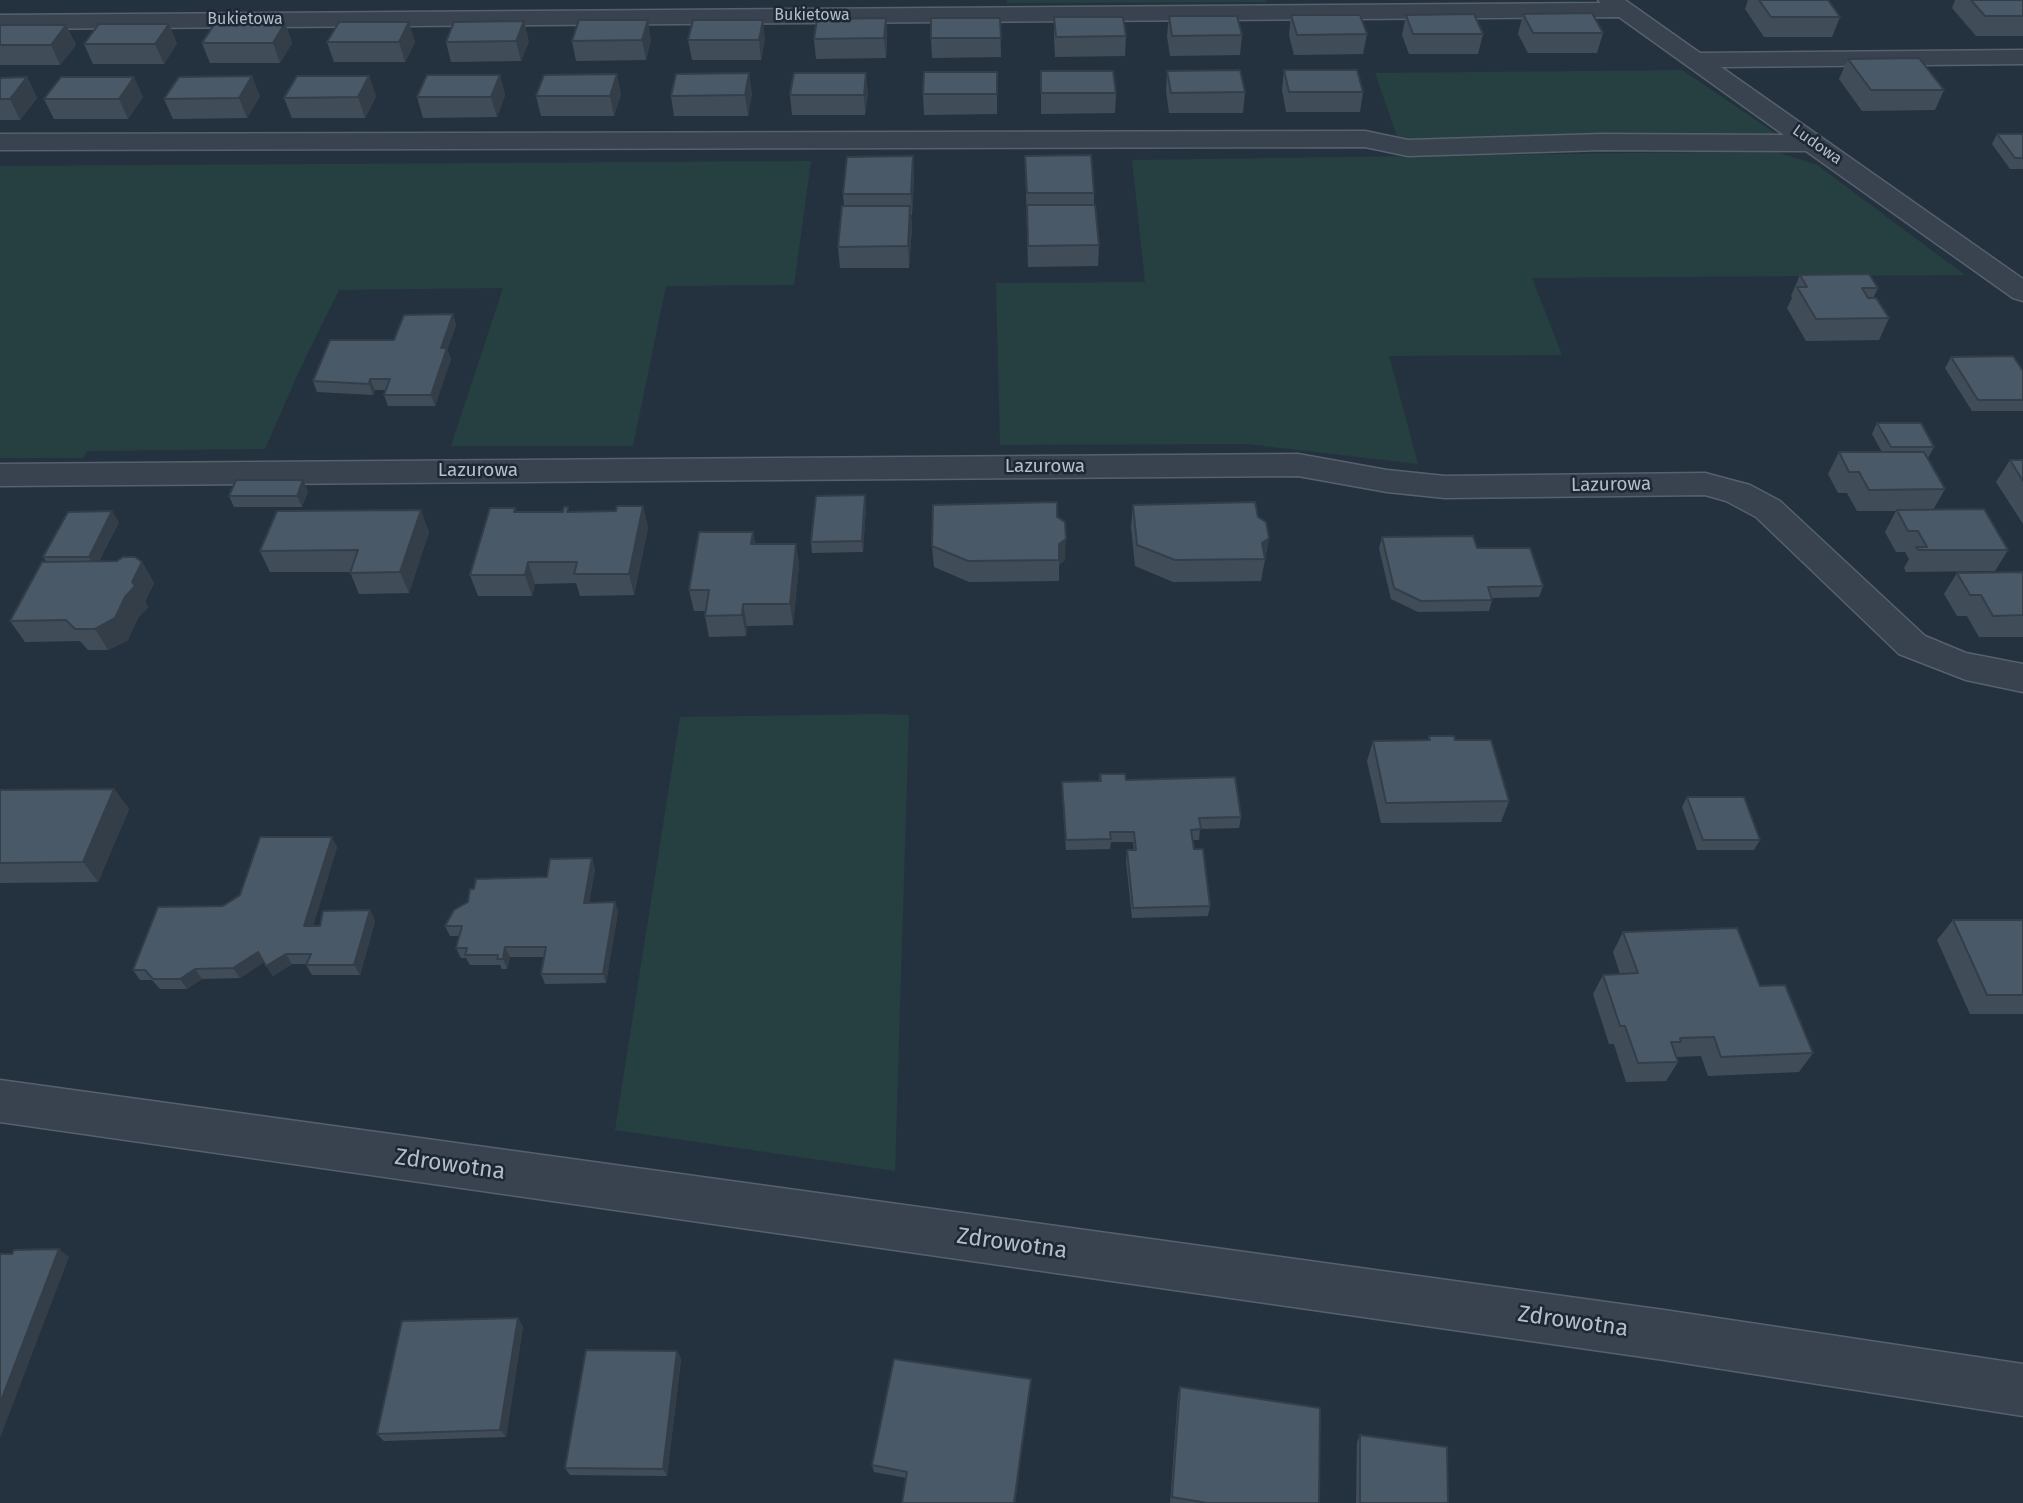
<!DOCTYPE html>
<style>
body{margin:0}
canvas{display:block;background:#24323f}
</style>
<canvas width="2023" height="1503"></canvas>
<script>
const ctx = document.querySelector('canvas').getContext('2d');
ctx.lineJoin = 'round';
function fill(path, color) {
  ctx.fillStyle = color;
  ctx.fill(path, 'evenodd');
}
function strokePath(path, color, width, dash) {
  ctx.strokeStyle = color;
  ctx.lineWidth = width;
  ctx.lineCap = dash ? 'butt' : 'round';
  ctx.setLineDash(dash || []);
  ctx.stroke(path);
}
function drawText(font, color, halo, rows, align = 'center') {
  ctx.font = font + ' "Fira Sans",sans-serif';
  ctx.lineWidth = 5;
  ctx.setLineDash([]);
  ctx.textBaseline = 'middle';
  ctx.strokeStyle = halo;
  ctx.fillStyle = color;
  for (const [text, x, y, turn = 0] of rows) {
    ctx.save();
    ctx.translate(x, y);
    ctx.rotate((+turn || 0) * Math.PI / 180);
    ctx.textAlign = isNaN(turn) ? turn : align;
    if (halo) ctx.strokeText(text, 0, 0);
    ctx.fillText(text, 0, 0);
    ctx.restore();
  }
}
fill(new Path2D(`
 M1007,0H1266L1267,2L1007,3Z
 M1682,70L1778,135L1589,133L1399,142L1375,73Z
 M1774,151L1817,165L1965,275L1532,278L1562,355L1389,356L1418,464L1247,444L1000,445L996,283L1145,282L1132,160Z
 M811,161L794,285L666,286L633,446H451L503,288L339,290L299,371L265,449L87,451L83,458H0V166Z
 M879,714L909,715L895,1171L615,1130L680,717Z`), '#263f40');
const minor = new Path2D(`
 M1598,0H1625L1700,53L2023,50V64L1721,67L2023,279V301L2013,298L1806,151L1601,150L1408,156L1365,147L0,150V134L1365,131L1408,140L1601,134L1784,135L1619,17L0,29V15L1601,3Z
 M1298,454L1387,470L1445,476L1705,473L1750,485L1780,501L1925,636L1966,653L2023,664V692L1966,680L1899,654L1756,517L1726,501L1705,495L1445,498L1387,492L1298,476L0,486V464Z
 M0,1080L1664,1310L2023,1364V1416L1664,1360L0,1122Z`);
strokePath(minor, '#56616d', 3);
fill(minor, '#38434f');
fill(new Path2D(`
 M1748,0H1828L1840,17L1832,37H1764L1745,9Z
 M1955,0H2023V36H1976L1952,8Z
 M1523,14L1603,33L1597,53H1528L1518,34Z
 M1291,15L1367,34L1363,54L1294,55L1289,35Z
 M1406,15L1483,34L1478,54H1409L1402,35Z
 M1169,16L1242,35L1240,55L1170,56L1167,36Z
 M1054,17L1126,36L1125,56L1055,57L1054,37Z
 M886,18L887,38L886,58L816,59L814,39Z
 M1000,18L1001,57L932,58L931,38Z
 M285,23L292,43L280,63H210L202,43Z
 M0,25H66L76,45L60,65H0Z
 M765,39L761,60H692L688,40Z
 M651,40L646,60L576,61L572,41Z
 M529,41L521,61L451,62L446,42Z
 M327,42H415L405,62H334Z
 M177,43L164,64H93L84,44Z
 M1848,59L1944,90L1935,110L1862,111L1839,79Z
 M1284,70L1363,92L1360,112H1286L1282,90Z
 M1041,71L1116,93L1115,113L1041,114Z
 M1167,71L1245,92L1243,113H1169L1166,91Z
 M997,72V114L924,115L923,94Z
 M500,75L505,95L497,117L423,118L417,97Z
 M369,76L376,96L365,118H292L284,98Z
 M27,77L37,98L20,120H0V78Z
 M752,93L748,116H674L671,96Z
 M868,93L865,115H792L790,95Z
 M621,94L614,116H541L536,96Z
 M260,96L247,118L173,119L164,99Z
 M143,97L128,119H54L44,99Z
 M1997,134H2023V169H2010L1992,144Z
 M913,156L914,177L912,215H911L912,227L909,268H840L838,247L844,206L843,194Z
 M1025,156L1094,193V205L1099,245L1098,266L1028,267Z
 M1800,275L1878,288L1873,298L1889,318L1879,340L1806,341L1787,308L1792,298L1791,296Z
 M453,314L456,325L447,350L451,359L435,406H388L384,395L386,390H375L373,395L317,392L313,381L394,340Z
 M1951,357L2023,371V411H1972L1945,368Z
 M1877,423L1934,447L1928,458H1927L1945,489L1933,510L2008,550L1995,571L1906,572L1904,568L1909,559L1905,552H1896L1885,532L1896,511H1857L1847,493H1838L1828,474L1839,452H1882L1872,434Z
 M2010,460H2023V524L1996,482Z
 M308,491L302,507H234L229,496Z
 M1133,505L1258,517L1269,538L1261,581L1173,582L1135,566L1131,527Z
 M643,506L648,528L634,595L580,596L576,583L535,584L532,596H478L470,575L516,512L616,511Z
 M866,506L863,552L812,553L811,542Z
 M1057,517L1065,560L1059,565V581L969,582L934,567L932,546Z
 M119,522L99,561L142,562L154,583L145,602L148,607L138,618L128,640L108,650H88L80,641L25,642L10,621L47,562L43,557Z
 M429,532L409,593L359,594L350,572H270L260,551Z
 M753,532L755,544H796L799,565L793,625L747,626L746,636L709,637L705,616L706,611H694L689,590Z
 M1382,537L1543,586L1539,597L1491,598L1492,600L1489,611L1418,612L1391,599L1379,548Z
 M2023,572V637H1979L1967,616H1957L1944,594L1957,573Z
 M1429,736L1455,740L1509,801L1501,822L1381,823L1367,761L1373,741L1428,740Z
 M1100,774L1126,780L1241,817L1239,828L1200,829L1199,840H1193L1194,849L1210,906L1208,916L1132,918L1126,861L1127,850H1134L1133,842H1111L1110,849L1066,850L1062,793V782L1099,781Z
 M114,789L129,809L98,882L0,883V790Z
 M1687,797L1760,840L1754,850H1697L1682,807Z
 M337,847L313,926H320L370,910L375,921L360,975H312L306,965L307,964H292L273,976L264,962L240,978L202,979L187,989H160L152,980H140L133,970L223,906Z
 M595,869L589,903L615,902L618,912L606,983L545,984L541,974L544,957H510L507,969H502L500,965H470L466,958H461L456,948L459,936H450L445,926L547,877Z
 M1953,920H2023V1014H1970L1937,940Z
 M1623,932L1760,986L1813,1053L1799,1072L1708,1076L1701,1056L1676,1057L1678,1062L1666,1081L1626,1082L1614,1044H1609L1593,994L1603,975L1620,974L1613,952Z
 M523,1326L506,1437L384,1441L377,1434Z
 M677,1351L681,1359L667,1476L570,1475L565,1468Z
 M1031,1379L1015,1503H902L906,1478L874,1472L872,1465Z
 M1180,1387L1319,1503H1170L1178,1394Z
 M1360,1435L1448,1503H1356L1357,1442Z`), '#404d59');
fill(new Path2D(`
 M886,18L887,38L886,58L884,38Z
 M648,20L651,40L646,60L642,40Z
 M763,20L765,39L761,60L759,40Z
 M524,21L529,41L521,61L516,41Z
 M409,22L415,42L405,62L399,42Z
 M285,23L292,43L280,63L273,43Z
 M169,24L177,43L164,64L155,44Z
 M66,25L76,45L60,65L51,45Z
 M749,73L752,93L748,116L745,95Z
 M866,73L868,93L865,115L864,95Z
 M617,74L621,94L614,116L610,96Z
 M500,75L505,95L497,117L491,97Z
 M252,76L260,96L247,118L239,98Z
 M369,76L376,96L365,118L358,97Z
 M27,77L37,98L20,120L10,99Z
 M134,77L143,97L128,119L119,99Z
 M913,156L914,177L912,215L911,194Z
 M910,206L912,227L909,268L908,246Z
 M453,314L456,325L447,350L451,359L435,406L431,395L441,348Z
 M370,379L375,390L373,395L369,384Z
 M303,480L308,491L302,507L297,496Z
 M865,495L866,506L863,552L862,541Z
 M643,506L648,528L634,595L629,574Z
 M421,510L429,532L409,593L400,572Z
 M112,511L119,522L95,568L89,557Z
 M753,532L756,553L751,544Z
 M1269,538L1265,559L1262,543Z
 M1066,539L1065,560L1059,565V544Z
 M796,544L799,565L793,625L790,604Z
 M142,562L154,583L145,602L148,607L138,618L128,640L108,650L95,629L132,582Z
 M528,562L535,584L532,596L525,575Z
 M743,604L747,626L746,636L742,615Z
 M114,789L129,809L98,882L83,862Z
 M332,837L337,847L310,936L304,926Z
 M592,858L595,869L587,913L584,903Z
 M615,902L618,912L606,983L603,974Z
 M370,910L375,921L360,975L354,965Z
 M505,947L510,957L507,969L503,959Z
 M258,952L264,962L240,978L233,968Z
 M286,954L292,964L273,976L266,966Z
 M195,969L202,979L187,989L180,979Z
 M59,1249L69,1257L0,1438V1403Z
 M518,1318L523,1326L506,1437L500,1430Z
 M677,1351L681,1359L667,1476L663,1469Z
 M1031,1379L1015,1503H1014Z`), '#343e49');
const building = new Path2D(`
 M1759,0H1828L1840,17H1771Z
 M1971,0H2023V16H1985Z
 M1592,13L1603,33H1533L1523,14Z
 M1474,14L1483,34H1413L1406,15Z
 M1291,15H1360L1367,34L1297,35Z
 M1169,16H1237L1242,35L1172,36Z
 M1054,17H1123L1126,36L1056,37Z
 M886,18L884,38L814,39L817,19Z
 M931,18H1000L1001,38H931Z
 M579,20H648L642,40L572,41Z
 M693,20H763L759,40H688Z
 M524,21L516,41L446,42L454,22Z
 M339,22H409L399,42H327Z
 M215,23H285L273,43H202Z
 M99,24H169L155,44H84Z
 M0,25H66L51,45H0Z
 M1919,58L1944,90H1871L1848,59Z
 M1240,70L1245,92L1171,93L1167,71Z
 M1284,70H1357L1363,92H1289Z
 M1041,71H1113L1116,93H1041Z
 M924,72H997V94H923Z
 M749,73L745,95L671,96L676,74Z
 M794,73H866L864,95H790Z
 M617,74L610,96H536L544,75Z
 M427,75H500L491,97H417Z
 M252,76L239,98L164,99L179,77Z
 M297,76H369L358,97L284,98Z
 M27,77L10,99H0V78Z
 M61,77H134L119,99H44Z
 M1997,134H2023V158H2015Z
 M1091,155L1094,193H1027L1025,156Z
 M913,156L911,194H843L847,157Z
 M1027,205H1095L1099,245L1028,246Z
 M842,206H910L908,246L838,247Z
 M1869,274L1878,288H1862L1868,298H1876L1889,318L1816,319L1797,287H1807L1800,275Z
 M453,314L441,348H447L431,395H384L390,379H370L369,384L313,381L330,340H394L404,315Z
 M2013,356L2023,371V400H1978L1951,357Z
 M1877,423H1921L1934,447H1891Z
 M1839,452H1924L1945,489L1869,490L1859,472H1849Z
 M2010,460H2023V481Z
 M236,480H303L297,496H229Z
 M865,495L862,541L811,542L816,496Z
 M1057,502V517L1065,522L1066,539L1059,544V560L968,561L932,546L933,505Z
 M1255,502L1258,517L1266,522L1269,538L1262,543L1265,559L1175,560L1137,545L1133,505Z
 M617,506H643L629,574H574L577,562H528L525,575H470L490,508H515L514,512H563L564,507H568L567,512L616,511Z
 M1984,509L2008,550H1919L1916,547H1927L1918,531H1908L1897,510Z
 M421,510L400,572L350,573L358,550L260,551L277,511Z
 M112,511L89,557H43L68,512Z
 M699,532H753L751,544H796L790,604H743L742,615L705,616L709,590H689Z
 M1473,536L1477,548H1530L1543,586L1488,587L1492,600L1421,601L1394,588L1382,537Z
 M123,557H135L142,562L132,582L135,586L125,597L115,618L95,629H75L66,620L10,621L42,562L117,561Z
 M2023,572V615L1993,616L1981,595H1970L1957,573Z
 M1429,736H1454L1455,740H1491L1509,801L1386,803L1373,741L1430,740Z
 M1100,774H1125L1126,780L1235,777L1241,817L1199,818L1201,829L1191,830L1194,849H1203L1210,906L1133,908L1127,850H1136L1134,832H1110L1111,839L1066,840L1062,782L1101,781Z
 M114,789L83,862L0,863V790Z
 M1687,797H1744L1760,840H1703Z
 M260,837H332L304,926H320L323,911L370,910L354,965H306L311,954H286L266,966L258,952L233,968L195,969L180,979H153L145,970H133L158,907L223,906L240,895Z
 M592,858L584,903L615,902L603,974H541L546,947H505L503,959H497L498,955H465L467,948H456L462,926H445L454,910L468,902L470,889H474L476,879L547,877L550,859Z
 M1953,920H2023V995H1987Z
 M1737,928L1760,986L1785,985L1813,1053L1721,1057L1714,1037L1680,1038L1681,1042H1671L1678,1062L1638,1063L1625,1026H1620L1603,975L1638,973L1623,932Z
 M59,1249L0,1403V1254H12L14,1250Z
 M518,1318L500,1430L377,1434L402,1321Z
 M586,1350L677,1351L663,1469L565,1468Z
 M894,1359L1031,1379L1014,1503H902L907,1472L872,1465Z
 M1180,1387L1320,1408L1319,1503H1207L1172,1497Z
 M1360,1435L1447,1447L1448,1503H1360Z`);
fill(building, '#4a5968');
strokePath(building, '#343e49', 2);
drawText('16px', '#b4beca', '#1d2834', [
 ["Bukietowa",812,16],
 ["Bukietowa",245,20],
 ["Ludowa",1817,145,35]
]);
drawText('19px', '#b4beca', '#1d2834', [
 ["Lazurowa",1045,467],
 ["Lazurowa",478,471],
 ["Lazurowa",1611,485,-1]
]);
drawText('23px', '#b4beca', '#1d2834', [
 ["Zdrowotna",450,1165,8],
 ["Zdrowotna",1012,1244,8],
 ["Zdrowotna",1573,1322,8]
]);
</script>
